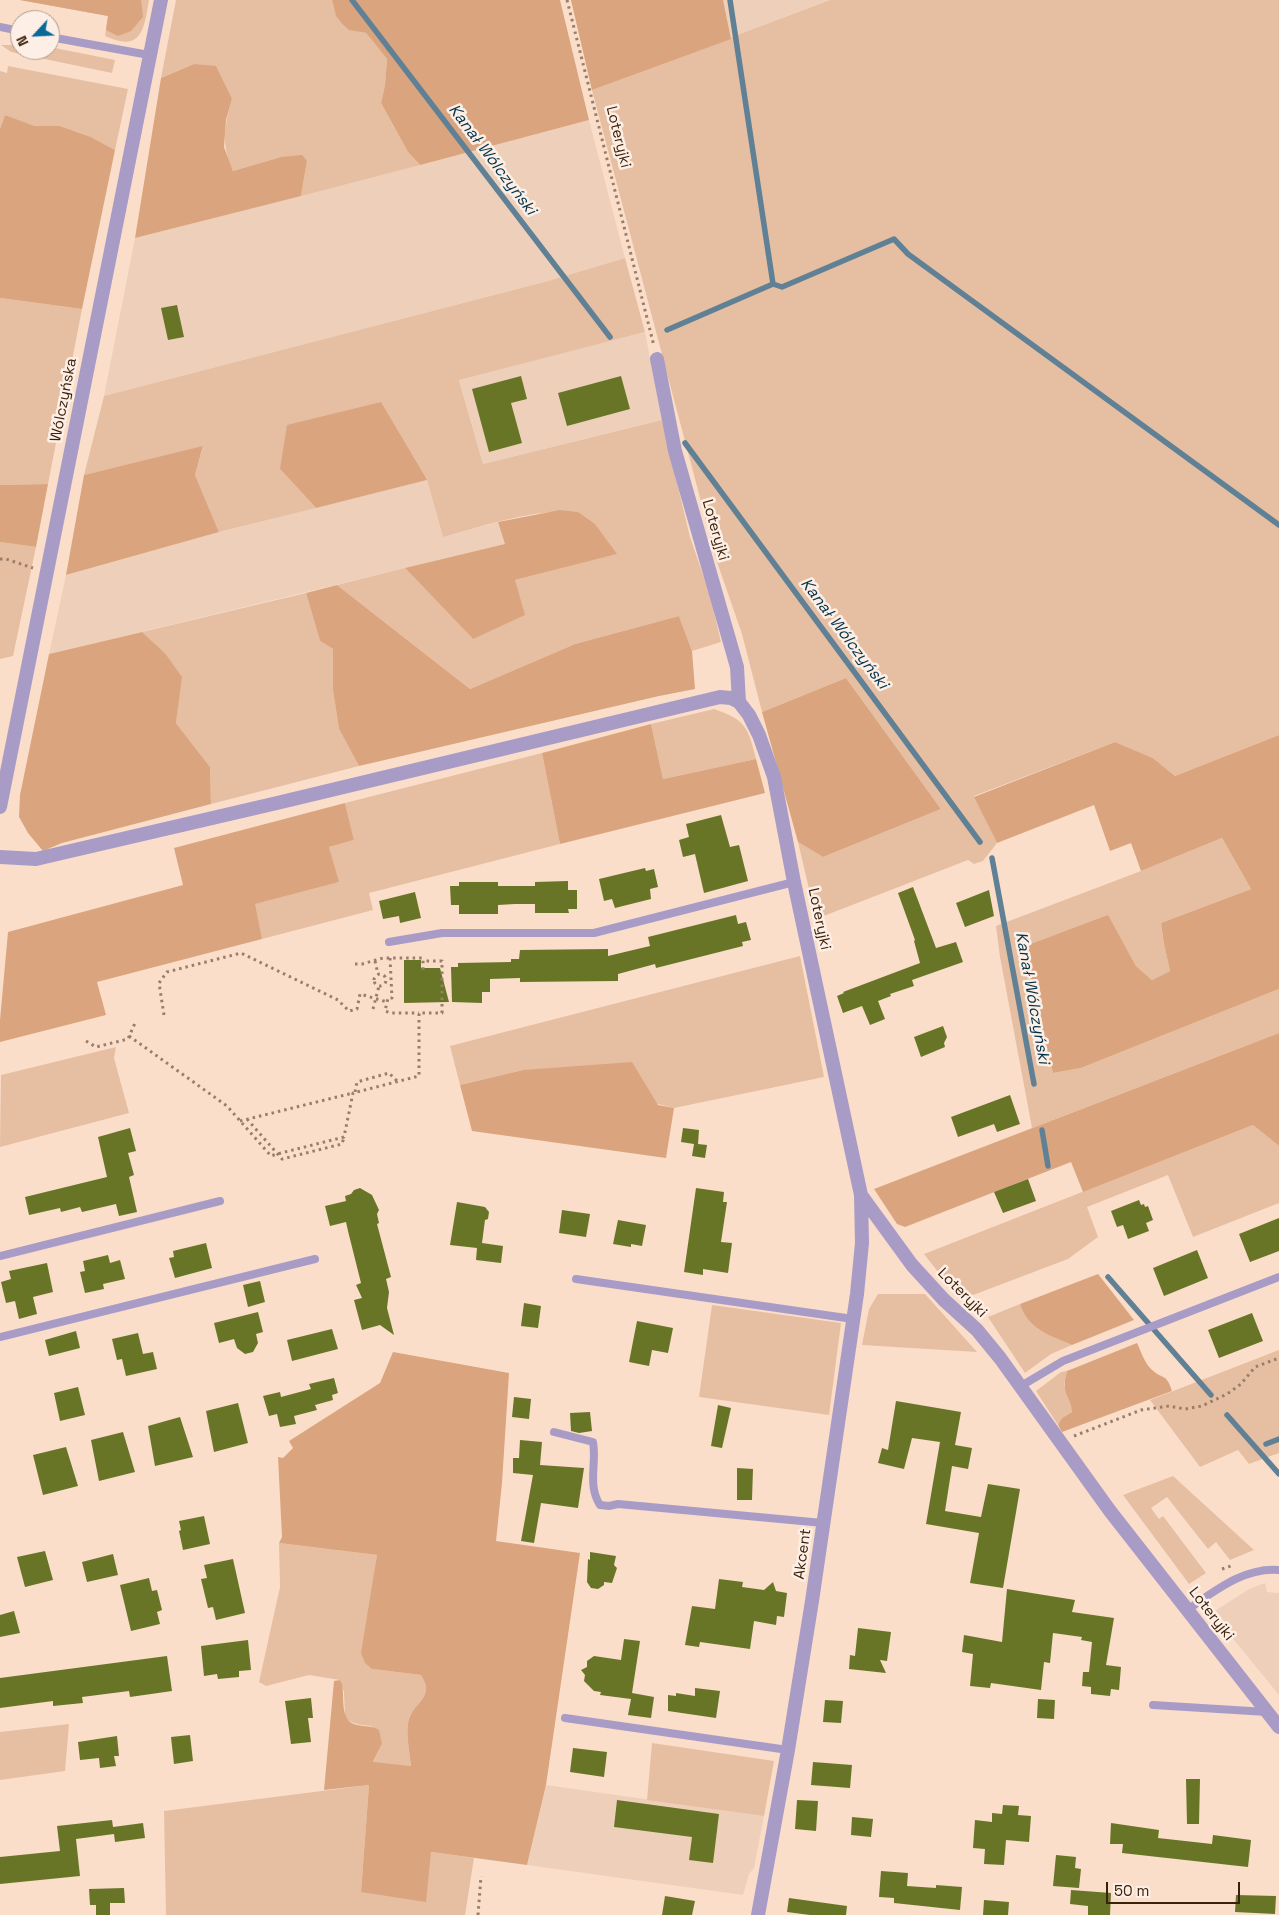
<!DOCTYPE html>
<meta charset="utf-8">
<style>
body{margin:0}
#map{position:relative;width:1279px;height:1915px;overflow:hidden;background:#fbdeca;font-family:"Space Grotesk",sans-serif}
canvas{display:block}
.north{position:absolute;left:10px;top:10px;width:50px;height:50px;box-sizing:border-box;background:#fdefe5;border:1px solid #af9d8e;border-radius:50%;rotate:245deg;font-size:14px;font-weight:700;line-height:20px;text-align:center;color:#3a210b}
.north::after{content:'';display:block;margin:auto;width:18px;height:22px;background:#076a99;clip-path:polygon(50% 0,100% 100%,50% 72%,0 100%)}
.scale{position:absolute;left:1106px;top:1882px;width:134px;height:22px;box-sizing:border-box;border:2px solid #3a210b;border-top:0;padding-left:6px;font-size:15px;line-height:18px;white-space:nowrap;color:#3a210b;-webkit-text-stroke:4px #fdefe5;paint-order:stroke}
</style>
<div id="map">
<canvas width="1279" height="1915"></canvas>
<div class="north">N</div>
<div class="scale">50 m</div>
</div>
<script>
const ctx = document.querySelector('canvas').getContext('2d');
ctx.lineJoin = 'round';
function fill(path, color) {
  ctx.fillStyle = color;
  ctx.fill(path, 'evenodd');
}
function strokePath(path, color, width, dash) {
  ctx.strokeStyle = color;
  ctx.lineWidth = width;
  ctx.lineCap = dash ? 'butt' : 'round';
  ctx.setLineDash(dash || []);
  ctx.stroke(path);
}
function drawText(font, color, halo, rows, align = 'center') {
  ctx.font = font + ' "Space Grotesk",sans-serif';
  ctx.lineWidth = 5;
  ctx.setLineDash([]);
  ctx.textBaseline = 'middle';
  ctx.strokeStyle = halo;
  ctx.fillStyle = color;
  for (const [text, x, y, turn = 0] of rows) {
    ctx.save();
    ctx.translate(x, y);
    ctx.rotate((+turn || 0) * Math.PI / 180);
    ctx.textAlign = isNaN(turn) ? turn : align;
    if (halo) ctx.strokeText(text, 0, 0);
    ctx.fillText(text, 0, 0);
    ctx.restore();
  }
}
fill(new Path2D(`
 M571,0H830L592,90Z
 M589,120L625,258L548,281L104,396L135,238Z
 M645,332L662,420L483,464L459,379Z
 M427,480L443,537L498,522L506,544L49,654L66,575L219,532Z
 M1265,1583L1267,1592L1279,1593V1695L1212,1613L1249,1589Z
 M546,1785L764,1816L754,1868L749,1874L743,1895L527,1865Z`), '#eed0ba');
fill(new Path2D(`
 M20,0H149C144,29 142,53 105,36L108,16Z
 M176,0H332C338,24 342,29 366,33L387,59L385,85L381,103L408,152L420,165L301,196L307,161L281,157L233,171C221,143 224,128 232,99L194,64L161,78Z
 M830,0H1279V735L1175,776L1153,758L1115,742L974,796L997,843L983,861L974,864L968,860L816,919L798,842L823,857L941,809L846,678L762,712L742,634L717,562L592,90Z
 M1,45H20V50H50V47L115,60L112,73L11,52Z
 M8,66L128,89L115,150L91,137L60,126H35L5,115L0,129V71L7,73Z
 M625,258L645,332L459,380L483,464L662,420L690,537L710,595L721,642L692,651L679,616L575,644L470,689L337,585L405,568L473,639L515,580L616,554L578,512C536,508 483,526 443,537L427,480L280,469L316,508L219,532L195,475L203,447L84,475L104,396L548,281Z
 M0,298L82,309L48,484L0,485Z
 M0,542L36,547L13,656L0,659Z
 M306,593L320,641L333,649V689L339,729L359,766L211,804L210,767L176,723L181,677L165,653L142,632Z
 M714,709C746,720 748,727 756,759L663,779L651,724Z
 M542,753L560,844L369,893L373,910L262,939L254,904L338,882L329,847L354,840L345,803Z
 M1222,838L1251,889L1161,923L1164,944L1170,971L1152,980L1136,966L1107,915L1053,1073L1081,1068L1279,989V1033L1032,1128L1000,957L996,926L1141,871Z
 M800,956L824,1077L674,1108L523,1070L460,1085L450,1046Z
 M116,1047L114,1058L129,1113L0,1147L1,1075Z
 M1253,1125L1279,1146V1203L1193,1237L1168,1175L1087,1207L1098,1237L1068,1259L960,1300L924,1254Z
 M878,1294H925L977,1352L862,1345L869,1309Z
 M1020,1304C1027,1329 1051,1336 1072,1345L1051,1354L1025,1373L988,1317Z
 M712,1305L841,1323L829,1415L699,1397Z
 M1279,1350V1453L1249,1464L1238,1450L1200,1467L1150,1400Z
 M1067,1371L1064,1385L1072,1404V1412L1062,1418L1058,1425L1036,1391L1061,1372Z
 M1173,1476L1254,1550L1230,1560L1216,1542L1208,1549L1167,1497L1151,1508L1159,1519L1163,1516L1206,1573L1189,1584L1123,1495Z
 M279,1543L377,1555L371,1600L372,1669L421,1675C435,1699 416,1700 409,1719C405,1730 410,1755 411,1766L373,1763L382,1744L372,1726C361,1725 353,1725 345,1717L344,1692L340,1680L309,1675L266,1686L259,1682L280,1587Z
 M69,1724L65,1771L0,1780V1732Z
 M652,1743L774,1761L764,1816L647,1800Z
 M369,1785L361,1892L431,1852L474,1858L465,1915H166L164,1811Z`), '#e6bfa2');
fill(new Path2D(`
 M20,0H141L143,17L131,31L118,36L106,30L108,16Z
 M332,0H560L589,120L420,165L408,152L381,103L385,85L387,59L366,33L349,30L342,24L336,16Z
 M571,0H723L731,39L592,90Z
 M194,64L216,66L232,99L226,120L224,147L233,171L281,157L302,155L307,161L301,196L135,238L161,78Z
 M5,115L35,126H60L91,137L115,150L82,309L0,298V129Z
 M381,402L427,480L316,508L280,469L287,425Z
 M203,446L195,475L219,532L66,575L84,475Z
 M48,484L36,547L0,542V485Z
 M560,510L578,512L595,524L617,554L515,580L525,615L473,639L405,568L505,544L498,522Z
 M337,585L470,689L575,644L679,616L692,651L695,689L659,696L359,766L339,729L333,690V649L320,641L306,593Z
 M142,632L165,653L182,677L176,723L210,767L211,804L62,843L43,851L28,833L19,817L20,795L49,654Z
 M846,678L941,809L823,857L798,842L762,712Z
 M651,724L663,779L756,759L765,793L560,844L542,753Z
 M1279,735V989L1081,1068L1053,1073L1023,947L1108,915L1136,966L1152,980L1170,971L1164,944L1161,923L1251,889L1222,838L1141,871L1131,843L1110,851L1094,805L997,843L974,797L1115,742L1153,758L1175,776Z
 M345,803L354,840L329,847L339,882L255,904L262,939L97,982L106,1015L0,1042V1020L8,932L183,885L174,848Z
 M1279,1033V1146L1253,1125L1083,1192L1071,1162L905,1227L897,1224L874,1189Z
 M632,1062L658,1105L674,1108L666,1158L472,1131L460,1085L523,1070Z
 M1098,1274L1134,1320L1072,1345C1051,1336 1027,1329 1020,1304Z
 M1137,1343C1141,1351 1144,1362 1151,1369C1162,1380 1166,1372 1172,1391L1062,1432L1058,1425L1062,1418L1072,1412C1072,1402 1066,1397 1065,1388C1064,1382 1066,1376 1067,1371Z
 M393,1352L509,1373L502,1483L496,1541L580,1553L546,1785L527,1865L431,1852L426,1902L361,1892L369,1785L324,1790L334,1681L340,1680L342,1684C345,1698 339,1721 357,1725C366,1727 371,1725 379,1730L382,1744L373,1762L411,1766C410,1754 405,1730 409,1719C416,1700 435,1698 421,1675L372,1669L365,1663L361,1653L377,1555L279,1543L282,1537L278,1457L283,1458L293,1448L289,1441L380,1383Z`), '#daa57e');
strokePath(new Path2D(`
 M352,0L610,337
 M730,0L773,284
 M667,330L773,284L782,287L894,239L908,254L1279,525
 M685,443L980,842
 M992,858L1034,1084
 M1042,1130L1048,1166
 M1108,1277L1211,1395
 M1227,1415L1279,1474
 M1266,1444L1279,1439`), '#608195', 5.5);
fill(new Path2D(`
 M177,305L184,337L168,340L161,308Z
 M521,376L527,399L511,403L522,443L489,452L472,389Z
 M621,376L630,409L567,426L558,393Z
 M721,815L730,847L739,845L748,881L704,893L695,854L683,857L679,840L689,837L686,824Z
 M645,868L646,871L654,869L658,887L650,889L651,899L615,908L612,899L604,901L599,879Z
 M568,881V890H577V909H568L569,913H535V904H515L498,905V914H459V905H451L450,886H459V882H498V886H535V882Z
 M913,887L936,948L956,942L963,962L912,980L914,986L890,994L891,996L878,1001L885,1019L870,1025L862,1006L843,1013L837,996L844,993L843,992L920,963L914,941L915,940L898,893Z
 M989,890L994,916L965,927L956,903Z
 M415,892L421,918L400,923L399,916L383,919L379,901Z
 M736,915L738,924L746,922L751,940L742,942L743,946L656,968L655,964L618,974V981L520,982V978L490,979V992H482V1003L452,1002L451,967H458V963L511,962V959H519L520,950L608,949V956L650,946L648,937Z
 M404,960H421V968H440L449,1002L404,1003Z
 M943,1026L947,1037L944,1043L945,1047L921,1057L914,1037Z
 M1010,1095L1020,1124L997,1132L994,1124L958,1137L951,1117Z
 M130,1128L136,1151L128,1153L134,1175L129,1177L137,1212L119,1216L116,1204L82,1212L80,1207L61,1212L60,1208L29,1215L25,1197L107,1177L98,1137Z
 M683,1128L699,1130L698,1144L707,1145L705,1158L692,1156L694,1144L681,1142Z
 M1028,1179L1036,1201L1003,1213L994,1192Z
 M360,1188L372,1195L379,1210L377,1214L379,1223L377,1224L391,1277L386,1279L389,1292L387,1308L394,1335L380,1325L362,1330L354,1300L362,1298L356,1285L361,1283L348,1231L346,1222L330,1226L325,1206L346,1201L345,1196L351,1194L354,1190Z
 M696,1188L724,1192L723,1202H727L721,1242L732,1243L728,1273L703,1269V1275L684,1272Z
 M1139,1200L1141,1205L1144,1204L1145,1207L1148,1206L1153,1220L1146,1223L1149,1231L1128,1239L1123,1225L1117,1227L1111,1211Z
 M457,1202L485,1207L489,1212L488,1219L485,1220L482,1243L503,1246L501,1263L476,1260L477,1248L450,1245Z
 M562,1210L590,1214L586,1237L559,1233Z
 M1279,1218V1251L1250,1262L1239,1234Z
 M618,1220L646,1225L642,1246L631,1244V1247L613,1244Z
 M206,1243L212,1268L175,1278L169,1258L174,1257L173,1251Z
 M1197,1250L1208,1278L1164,1296L1153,1268Z
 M108,1255L110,1263L120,1260L125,1279L103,1284L104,1289L85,1293L80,1272L85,1271L83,1261Z
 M47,1263L53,1292L33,1297L37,1314L19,1319L15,1301L6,1303L1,1282L11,1279L9,1271Z
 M260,1281L265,1302L248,1307L243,1285Z
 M524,1303L541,1306L538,1328L521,1326Z
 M258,1312L263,1332L256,1334L258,1343L253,1352L245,1354L237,1348L234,1339L219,1343L214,1323Z
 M1252,1313L1263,1341L1219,1358L1208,1330Z
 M637,1321L673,1328L668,1353L652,1350L649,1366L629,1362Z
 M332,1329L338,1349L292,1361L287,1340Z
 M76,1331L80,1348L49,1356L45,1340Z
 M138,1333L143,1354L153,1352L157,1369L126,1376L122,1359L117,1360L112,1339Z
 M334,1378L338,1393L332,1395L333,1400L315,1405L317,1410L294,1416L296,1424L280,1427L277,1414L269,1416L263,1396L280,1392L281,1397L311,1389L309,1384Z
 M78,1387L85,1415L60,1421L54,1393Z
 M514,1397L531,1399L529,1419L512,1417Z
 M896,1401L961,1412L955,1445L972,1448L968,1469L952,1466L945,1511L981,1517L988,1484L1020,1489L1003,1588L970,1583L979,1533L926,1524L940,1442L912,1438L904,1469L878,1463L882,1448L888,1450Z
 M238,1403L248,1443L214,1452L206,1411Z
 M718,1405L731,1408L722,1448L711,1446Z
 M590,1412L592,1431L579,1433L571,1431L570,1413Z
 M180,1417L193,1457L155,1466L148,1426Z
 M123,1432L135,1472L99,1481L91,1440Z
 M520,1440L542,1442L540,1465L584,1468L578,1508L541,1503L534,1543L521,1541L533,1475L513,1473V1458H519Z
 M66,1447L78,1486L43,1495L33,1455Z
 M737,1468L753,1469L752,1500H737Z
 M204,1516L210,1544L183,1550L179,1531L181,1530L179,1521Z
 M45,1551L53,1580L25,1587L17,1557Z
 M590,1552L616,1556L614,1565L617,1568L612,1583L604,1582V1585L598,1589L591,1588L587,1582L588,1559L590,1560Z
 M113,1554L118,1575L87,1582L82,1562Z
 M233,1559L245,1613L216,1620L213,1607L208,1608L201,1579L207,1578L204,1565Z
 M149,1578L152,1591L157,1590L162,1610L157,1612L160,1624L131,1631L120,1585Z
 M719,1579L743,1582L742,1587L764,1590L773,1582L776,1591L787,1593L784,1617L777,1616L776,1625L754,1621L750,1649L700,1642L699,1647L685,1645L692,1606L715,1609Z
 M1007,1589L1075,1600L1072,1612L1114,1618L1106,1665L1121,1667L1119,1690L1111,1689L1110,1696L1091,1694V1687L1082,1686L1083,1672H1089L1092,1642L1081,1640L1082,1637L1053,1633L1050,1663L1044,1662L1041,1690L991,1683L990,1688L970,1686L973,1654L962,1652L964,1635L1002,1642Z
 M14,1611L20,1633L0,1637V1615Z
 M858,1628L891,1632L887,1661L880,1660L886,1673L849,1669L850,1655L855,1656Z
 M624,1639L640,1641L632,1693L654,1697L651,1718L628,1715L631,1699L600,1695L601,1692L594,1691L584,1681L585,1675L581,1670L587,1667V1661L594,1656L621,1660Z
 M248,1640L251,1670L239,1671V1677L218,1679L217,1674L204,1676L201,1646Z
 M167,1656L172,1691L130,1697L129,1691L82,1697L83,1703L53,1706V1701L0,1708V1678Z
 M695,1688L720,1691L716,1718L668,1711V1695L676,1696V1693L695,1696Z
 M311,1698L313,1718H308L311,1742L291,1744L285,1701Z
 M1038,1699L1055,1700L1054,1719L1037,1718Z
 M825,1700L843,1701L841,1723L823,1722Z
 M190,1735L193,1761L174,1764L171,1737Z
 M117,1736L119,1756H114L116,1766L100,1768L99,1758L80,1760L78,1742Z
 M573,1748L607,1752L604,1777L570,1772Z
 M813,1762L852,1765L850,1788L811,1785Z
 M1186,1779H1200L1199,1824H1187Z
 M617,1800L719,1814L713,1863L689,1860L692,1837L614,1827Z
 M797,1800L818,1801L816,1831L795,1829Z
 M1003,1805L1019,1806L1018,1815L1031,1816L1029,1842L1006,1840L1004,1865L984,1864L985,1849L973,1848L975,1820L992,1822V1813L1002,1814Z
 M852,1817L873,1819L871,1837L851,1835Z
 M112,1820L113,1827L143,1823L145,1838L115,1842L114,1834L76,1839L80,1876L0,1884V1857L60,1851L57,1826Z
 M1111,1823L1159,1830L1158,1838L1212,1844L1213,1835L1251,1840L1248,1867L1122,1853L1123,1844H1110Z
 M1056,1855L1076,1857L1075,1868L1081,1869L1079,1888L1053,1886Z
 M881,1871L908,1873L907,1886L936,1888V1885L962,1887L960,1910L894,1903V1898L879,1897Z
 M124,1888L125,1903H110V1915H96V1905H90L89,1889Z
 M1071,1890L1111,1893L1110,1915H1088V1906L1070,1904Z
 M1236,1895L1276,1896L1275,1914L1235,1912Z
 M665,1896L695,1901L692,1915H662Z
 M789,1898L847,1906L846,1915H810L787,1912Z
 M984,1900L1009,1902L1008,1915H983Z`), '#687527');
strokePath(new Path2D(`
 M567,0L654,346
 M0,559H6L33,568
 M390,958L392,998H388L385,1011L391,1013H419
 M375,961L378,974
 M355,964H362L383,958H423V970
 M374 980a6 6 0 1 1 12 0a6 6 0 1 1-12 0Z
 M373,1009L379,986
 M164,1015L159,983L167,972L241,953L338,1000L349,1011L357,1009L360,994L387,1002
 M129,1036L227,1106L271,1156L277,1154L344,1137L353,1093L419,1076V1013H442V961H423
 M86,1041L96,1047L128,1039L135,1023
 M355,1092L357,1082L389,1073L397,1081
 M247,1119L282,1159L342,1144L344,1137
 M240,1121L353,1093
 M1074,1436L1141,1410L1169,1406L1185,1409L1202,1406L1227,1394L1241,1384L1255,1367L1279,1358
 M1222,1569L1234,1565
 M478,1915L481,1876`), '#987d68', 3, [2.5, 4]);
strokePath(new Path2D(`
 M0,27L20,31
 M50,37L149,55
 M389,942L442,933H594L794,882
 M0,1256L220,1201
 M576,1279L853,1319
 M0,1337L315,1259
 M1021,1386L1063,1361L1279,1277
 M554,1432L593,1442C597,1463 587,1485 600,1505L609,1506L618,1504L823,1523
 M1187,1610C1215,1591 1244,1567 1279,1570
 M1153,1705L1267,1712
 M565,1718L788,1750`), '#a89cc7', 8);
strokePath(new Path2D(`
 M657,359L675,451L737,667L739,702L749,715L759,735L774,777L794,882L861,1195L912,1265L944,1300L977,1330L1000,1358L1110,1511L1279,1727
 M0,857L36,859L277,803L720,697L731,698L739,702
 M758,1915L788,1750L812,1601L857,1294L862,1243L861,1195`), '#a89cc7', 14);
strokePath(new Path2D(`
 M0,807L161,0`), '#a89cc7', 14);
drawText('15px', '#3a210b', '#fdefe5', [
 ["Loteryjki",618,137,76],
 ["Wólczyńska",64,400,-79],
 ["Loteryjki",715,530,74],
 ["Loteryjki",819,919,78],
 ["Loteryjki",962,1293,45],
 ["Akcent",803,1554,-82],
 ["Loteryjki",1211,1614,52]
]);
drawText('italic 16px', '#00314a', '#fdefe5', [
 ["Kanał Wólczyński",492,160,53],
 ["Kanał Wólczyński",844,634,53],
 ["Kanał Wólczyński",1032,998,80]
]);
</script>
